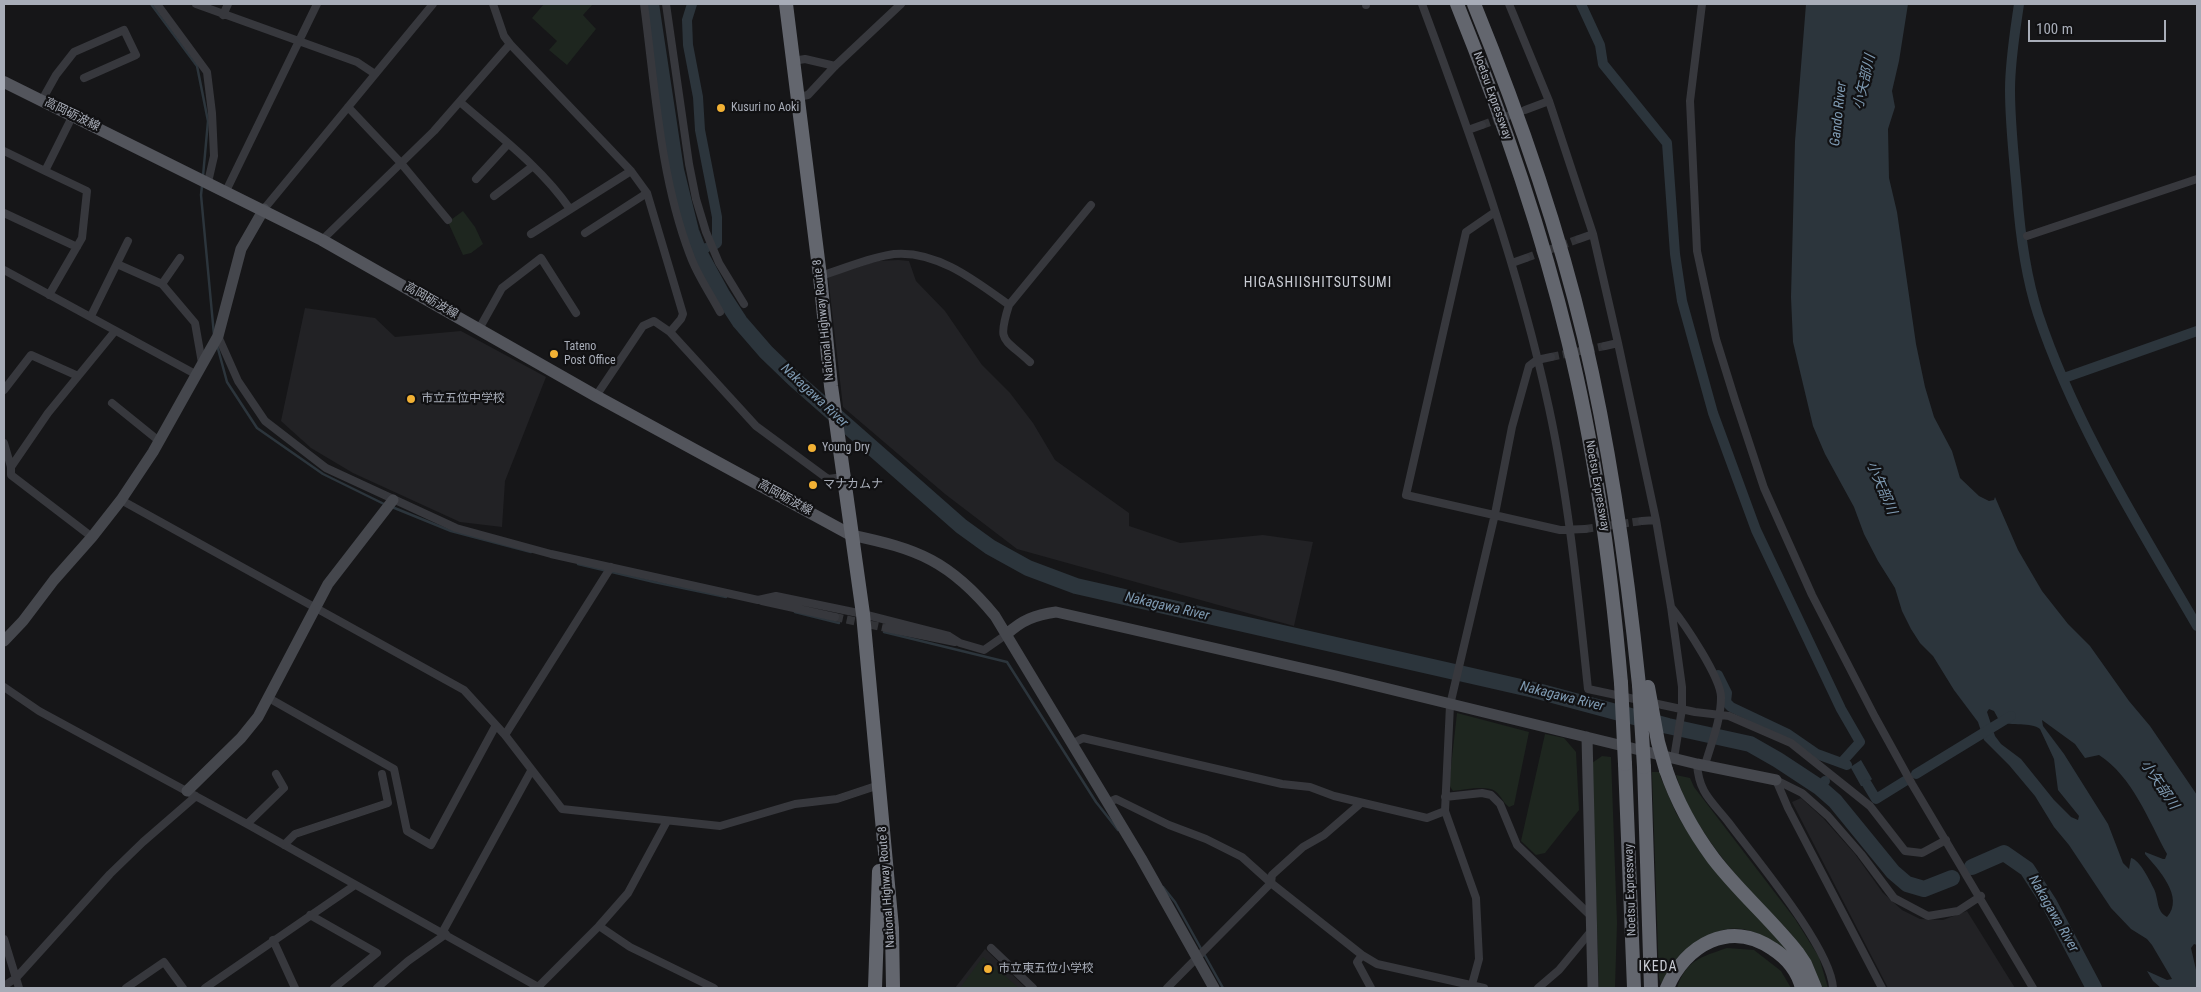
<!DOCTYPE html>
<meta charset="utf-8">
<style>
body{margin:0}
#map{position:relative;width:2201px;height:992px;overflow:hidden;background:#161618;font-family:"Roboto Condensed",sans-serif}
canvas{display:block}
.frame{position:absolute;inset:0;border:5px solid #a8adb8;pointer-events:none}
.scale{position:absolute;left:2028px;top:20px;width:138px;height:22px;box-sizing:border-box;border:2px solid #a8adb8;border-top:0;padding-left:6px;font-size:15px;line-height:18px;white-space:nowrap;color:#a8adb8;-webkit-text-stroke:4px #111113;paint-order:stroke}
</style>
<div id="map">
<canvas width="2201" height="992"></canvas>
<div class="frame"></div>
<div class="scale">100 m</div>
</div>
<script>
const ctx = document.querySelector('canvas').getContext('2d');
ctx.lineJoin = 'round';
function fill(path, color) {
  ctx.fillStyle = color;
  ctx.fill(path, 'evenodd');
}
function strokePath(path, color, width, dash) {
  ctx.strokeStyle = color;
  ctx.lineWidth = width;
  ctx.lineCap = dash ? 'butt' : 'round';
  ctx.setLineDash(dash || []);
  ctx.stroke(path);
}
function drawText(font, color, halo, rows, align = 'center') {
  ctx.font = font + ' "Roboto Condensed","Noto Sans JP",sans-serif';
  ctx.lineWidth = 4.5;
  ctx.setLineDash([]);
  ctx.textBaseline = 'middle';
  ctx.strokeStyle = halo;
  ctx.fillStyle = color;
  for (const [text, x, y, turn = 0] of rows) {
    ctx.save();
    ctx.translate(x, y);
    ctx.rotate((+turn || 0) * Math.PI / 180);
    ctx.textAlign = isNaN(turn) ? turn : align;
    if (halo) ctx.strokeText(text, 0, 0);
    ctx.fillText(text, 0, 0);
    ctx.restore();
  }
}
fill(new Path2D(`
 M898,260L909,261L916,281L945,311L982,365L1010,393L1033,423L1055,460L1129,513V526L1180,543L1263,535L1313,542L1294,626L1017,549L945,494L843,407L828,276L878,261Z
 M305,308L375,318L395,337L461,331L546,377L505,481L502,527L460,522L353,473L311,448L281,421Z
 M1801,798L1823,818L1855,854L1883,893L1902,910L1920,919L1943,920L1967,911L2015,988H1888L1792,802Z
 M985,949L1026,988H955Z`), '#222225');
fill(new Path2D(`
 M544,4H593L583,15L596,29L567,65L549,50L557,41L532,18Z
 M463,211L475,227L483,244L471,253L463,255L448,222Z
 M1457,713L1529,732L1514,805L1509,807C1503,803 1501,795 1495,791C1486,785 1464,790 1453,791L1449,785Z
 M1545,734L1564,738L1576,752L1579,810L1545,853L1536,855L1521,841Z
 M1602,756L1611,757L1617,923L1615,988H1599L1592,763Z
 M1652,772H1661L1660,776L1676,813L1700,852L1784,946L1789,955C1761,932 1740,919 1705,937C1692,944 1681,952 1672,964C1668,970 1665,978 1661,984L1659,978Z
 M1676,775L1690,778L1694,787L1795,919L1819,957L1828,988H1819C1816,979 1814,968 1809,959C1797,937 1777,919 1760,901C1726,865 1691,823 1676,775Z
 M1727,948L1754,950L1781,971L1791,988H1677C1686,960 1701,957 1727,948Z
 M983,957L1019,988H960Z`), '#1e261f');
fill(new Path2D(`
 M1806,4H1908L1899,61L1892,91L1895,107L1888,129L1889,178L1897,212L1916,344L1925,387L1934,417L1952,451L1960,478L1979,496L1989,501L1994,500L1995,497L2018,550L2042,591L2068,624L2090,646L2129,701L2150,726L2197,795V945L2194,944L2191,948L2197,974V988H2161L2153,981L2147,971L2167,980L2172,979L2152,945L2147,939L2131,929L2111,908L2069,845L2054,827L2035,796L2009,765L1984,740L1978,722L1954,690L1933,656L1920,643L1911,629L1902,611L1895,588L1878,561L1864,534L1854,507L1825,454L1813,426L1793,342L1791,297L1795,141ZM1989,709L1994,711L2000,722C2011,726 2031,722 2040,729L2054,759L2058,790L2079,816L2078,820L2071,817L2054,800L2021,759L2001,744L1995,736L1987,712ZM2042,720L2075,744L2085,758L2099,755C2132,776 2149,821 2167,854L2165,859H2163L2145,852V854C2158,869 2185,897 2167,917C2156,911 2159,900 2154,889C2150,881 2140,860 2131,858L2129,869L2123,863L2108,824L2064,754L2043,726Z
 M1861,760L1872,779L1865,786H1861L1851,768L1846,767L1847,764L1852,766Z`), '#2c353c');
strokePath(new Path2D(`
 M151,4L197,66L208,121L203,176
 M202,186L201,195L214,335
 M217,345L227,382L257,428L323,474L384,504
 M392,507L451,531L531,552
 M578,564L654,582L726,597
 M795,612L839,623
 M884,632L1007,662L1096,802L1118,830
 M1163,887L1175,902L1223,988`), '#2c353c', 2.5);
strokePath(new Path2D(`
 M692,4L687,20L688,45L698,97L700,130L717,217V243L714,245
 M1581,4L1600,45L1603,64L1667,143L1675,254L1682,301L1713,413L1756,530L1841,709L1860,742L1842,762
 M2019,4C2015,32 2010,61 2010,90C2010,124 2014,158 2017,192C2020,233 2025,274 2038,314C2075,425 2139,526 2197,626
 M699,252L706,248
 M2064,378L2197,331
 M1718,675L1727,693L1726,702L1731,707L1788,734L1817,754L1847,765
 M1916,774L2011,716
 M1867,784L1876,799L1905,781
 M1819,787L1825,781`), '#2c353c', 10);
strokePath(new Path2D(`
 M651,4L676,170L691,231L699,252L723,296L740,322L766,352L794,379L961,526L990,547L1028,568L1076,586L1534,690L1668,726L1750,744L1778,760L1819,787L1835,801L1893,872L1907,884L1924,889L1952,878
 M1972,867L2004,853L2027,869L2049,903L2094,988`), '#2c353c', 16);
strokePath(new Path2D(`
 M1482,125L1519,112
 M1526,258L1579,239
 M1551,357L1605,346
 M1585,529L1642,521
 M835,617L886,628`), '#333438', 8, [8, 4]);
strokePath(new Path2D(`
 M157,4L207,72L212,113L214,156L208,182
 M196,4L357,62L375,74
 M644,4C655,86 660,177 690,255C697,275 710,293 720,312
 M666,4L689,164L696,199L706,232L719,263L744,304
 M1366,4V5
 M1422,4C1471,136 1519,269 1549,408C1569,501 1578,595 1588,689L1695,712L1729,716L1791,743L1870,806L1905,851L1922,853L1946,840
 M1509,4L1549,101L1593,234L1618,343L1656,520L1671,607L1682,687V709L1674,758
 M1702,4L1690,101L1697,251L1716,339L1735,400L1764,488L1812,595L1875,717L1912,784L2033,988
 M223,15L228,4
 M510,44L631,171L647,193L683,314L681,319L670,332
 M793,61L805,59L835,66
 M798,97L808,95L835,66L901,4
 M42,100L56,75L74,52L124,30L136,55L84,78
 M460,102C498,135 541,167 570,209
 M348,107L400,162L448,220
 M1525,110L1549,101
 M1468,130L1482,125
 M4,151L45,171
 M476,179L508,144
 M226,191L317,4
 M494,196L533,166
 M264,209L433,4
 M1495,212L1466,232L1406,495L1560,530L1585,529
 M4,213L77,247
 M585,233L647,193
 M531,234L631,171
 M2027,236L2197,179
 M1579,239L1593,234
 M322,240L434,131L510,44L504,36L493,4
 M1512,263L1526,258
 M117,264L162,284L195,323L202,363
 M4,270L197,375
 M820,276C844,269 870,257 894,254C937,250 977,282 1009,305L1091,205
 M162,284L180,258
 M49,295L82,238L87,191L45,171L73,115
 M1009,305C997,343 1003,337 1030,362
 M91,316L128,241
 M479,329L502,288L541,258L576,313
 M218,336L238,381L265,421L326,468L456,528L551,554L758,600L776,596L863,614L949,636L960,643L984,650L1007,634
 M1605,346L1618,343
 M4,390L31,355L78,376
 M596,396L643,326L654,321L670,332L756,426L828,479L843,477
 M112,403L159,441
 M4,443L11,467V475L92,537
 M11,467L48,413L115,331
 M121,500L464,690L505,735L562,809L720,826L795,804L837,799L879,785
 M1642,521L1656,520
 M762,601L835,617
 M1671,607C1684,623 1722,679 1721,698C1721,720 1711,744 1705,765
 M886,628L955,642
 M4,687L39,711L247,824L540,988
 M274,701L394,769L407,831L431,845L496,725
 M505,735L611,567
 M1072,744L1083,738L1282,784L1310,787L1334,796L1427,818L1445,811
 M1697,764C1699,794 1712,801 1729,823C1755,858 1831,948 1833,988
 M1776,780L1802,793L1828,816L1861,854L1894,898L1928,916L1958,911L1981,896
 M1776,780L1788,808L1882,988
 M1445,797L1482,793L1491,795L1500,804L1517,845L1591,916
 M1107,803L1116,799L1169,825L1206,839L1242,857L1271,883L1362,955L1377,964L1484,988
 M247,824L284,788L276,774
 M284,845L295,834L388,803L382,774
 M310,915L377,953L334,988
 M599,926L630,947L714,988
 M442,933L531,771
 M4,939L19,988
 M273,940L295,988
 M991,948L1033,988
 M1362,955L1357,962L1371,988
 M4,986L16,978L110,874L143,842L196,796
 M538,987L599,926L628,893L667,821
 M126,988L164,962L183,988
 M205,988L355,885
 M377,988L408,961L446,934
 M1167,988L1271,883L1272,875L1303,847L1324,835L1361,803
 M1471,988L1479,959L1476,898L1445,811L1450,705L1495,514L1512,427L1529,366L1537,360L1551,357
 M1538,988L1559,970L1592,930`), '#37383d', 8);
strokePath(new Path2D(`
 M851,535C918,549 950,561 995,616L1141,858L1214,988
 M1007,634C1022,620 1035,615 1056,612L1336,676L1697,764L1776,780
 M4,641L23,621L54,580L92,537L121,500L153,452L218,336L241,249L264,209
 M1587,737L1593,988
 M187,791L241,738L258,717L328,584L393,500`), '#45474d', 11);
strokePath(new Path2D(`
 M4,82L322,240L596,396L851,535`), '#53555c', 12);
strokePath(new Path2D(`
 M786,4L820,276L831,386L863,614L892,928L893,988
 M1457,4C1501,113 1540,225 1568,340C1596,453 1611,568 1621,683
 M1474,4C1518,112 1557,223 1584,337C1611,452 1627,568 1639,685
 M1625,764L1634,988
 M1644,767L1651,988
 M1666,770C1677,802 1693,831 1713,858C1738,891 1771,919 1797,952L1805,964L1815,988
 M875,988L879,871
 M1667,988C1685,945 1730,919 1773,949C1787,958 1798,972 1802,988`), '#63666e', 14);
strokePath(new Path2D(`
 M1621,683L1625,764
 M1639,685L1644,767
 M1648,687L1658,742L1666,770`), '#63666e', 14);
for (const [x, y, r, color] of [
 [721,108,5,"#f2b134"],
 [554,354,5,"#f2b134"],
 [411,399,5,"#f2b134"],
 [812,448,5,"#f2b134"],
 [813,485,5,"#f2b134"],
 [988,969,5,"#f2b134"]
]) {
  const dot = new Path2D();
  dot.arc(x, y, r, 0, 2 * Math.PI);
  ctx.fillStyle = color;
  ctx.fill(dot);
  strokePath(dot, '#111113', 2);
}
drawText('12px', '#a8adb8', '#111113', [
 ["Noetsu Expressway",1492,96,70],
 ["高岡砺波線",72,115,26],
 ["高岡砺波線",431,301,30],
 ["National Highway Route 8",824,320,-96],
 ["Noetsu Expressway",1597,486,80],
 ["高岡砺波線",785,498,29],
 ["National Highway Route 8",887,887,-94],
 ["Noetsu Expressway",1631,890,-92]
]);
drawText('12px', '#a8adb8', '#111113', [
 ["Kusuri no Aoki",731,108],
 ["Tateno",564,347],
 ["Post Office",564,361],
 ["市立五位中学校",421,399],
 ["Young Dry",822,448],
 ["マナカムナ",823,485],
 ["市立東五位小学校",998,969]
], 'left');
drawText('italic 14px', '#7f9bb3', '#111113', [
 ["小矢部川",1865,82,-77],
 ["Gando River",1839,114,-84],
 ["Nakagawa River",814,396,43],
 ["小矢部川",1881,488,67],
 ["Nakagawa River",1167,607,13],
 ["Nakagawa River",1562,697,14],
 ["小矢部川",2159,785,56],
 ["Nakagawa River",2053,914,60]
]);
ctx.letterSpacing = '1px';
drawText('14px', '#c9ccd4', '#111113', [
 ["HIGASHIISHITSUTSUMI",1318,283],
 ["IKEDA",1658,967]
]);
ctx.letterSpacing = '0px';
</script>
